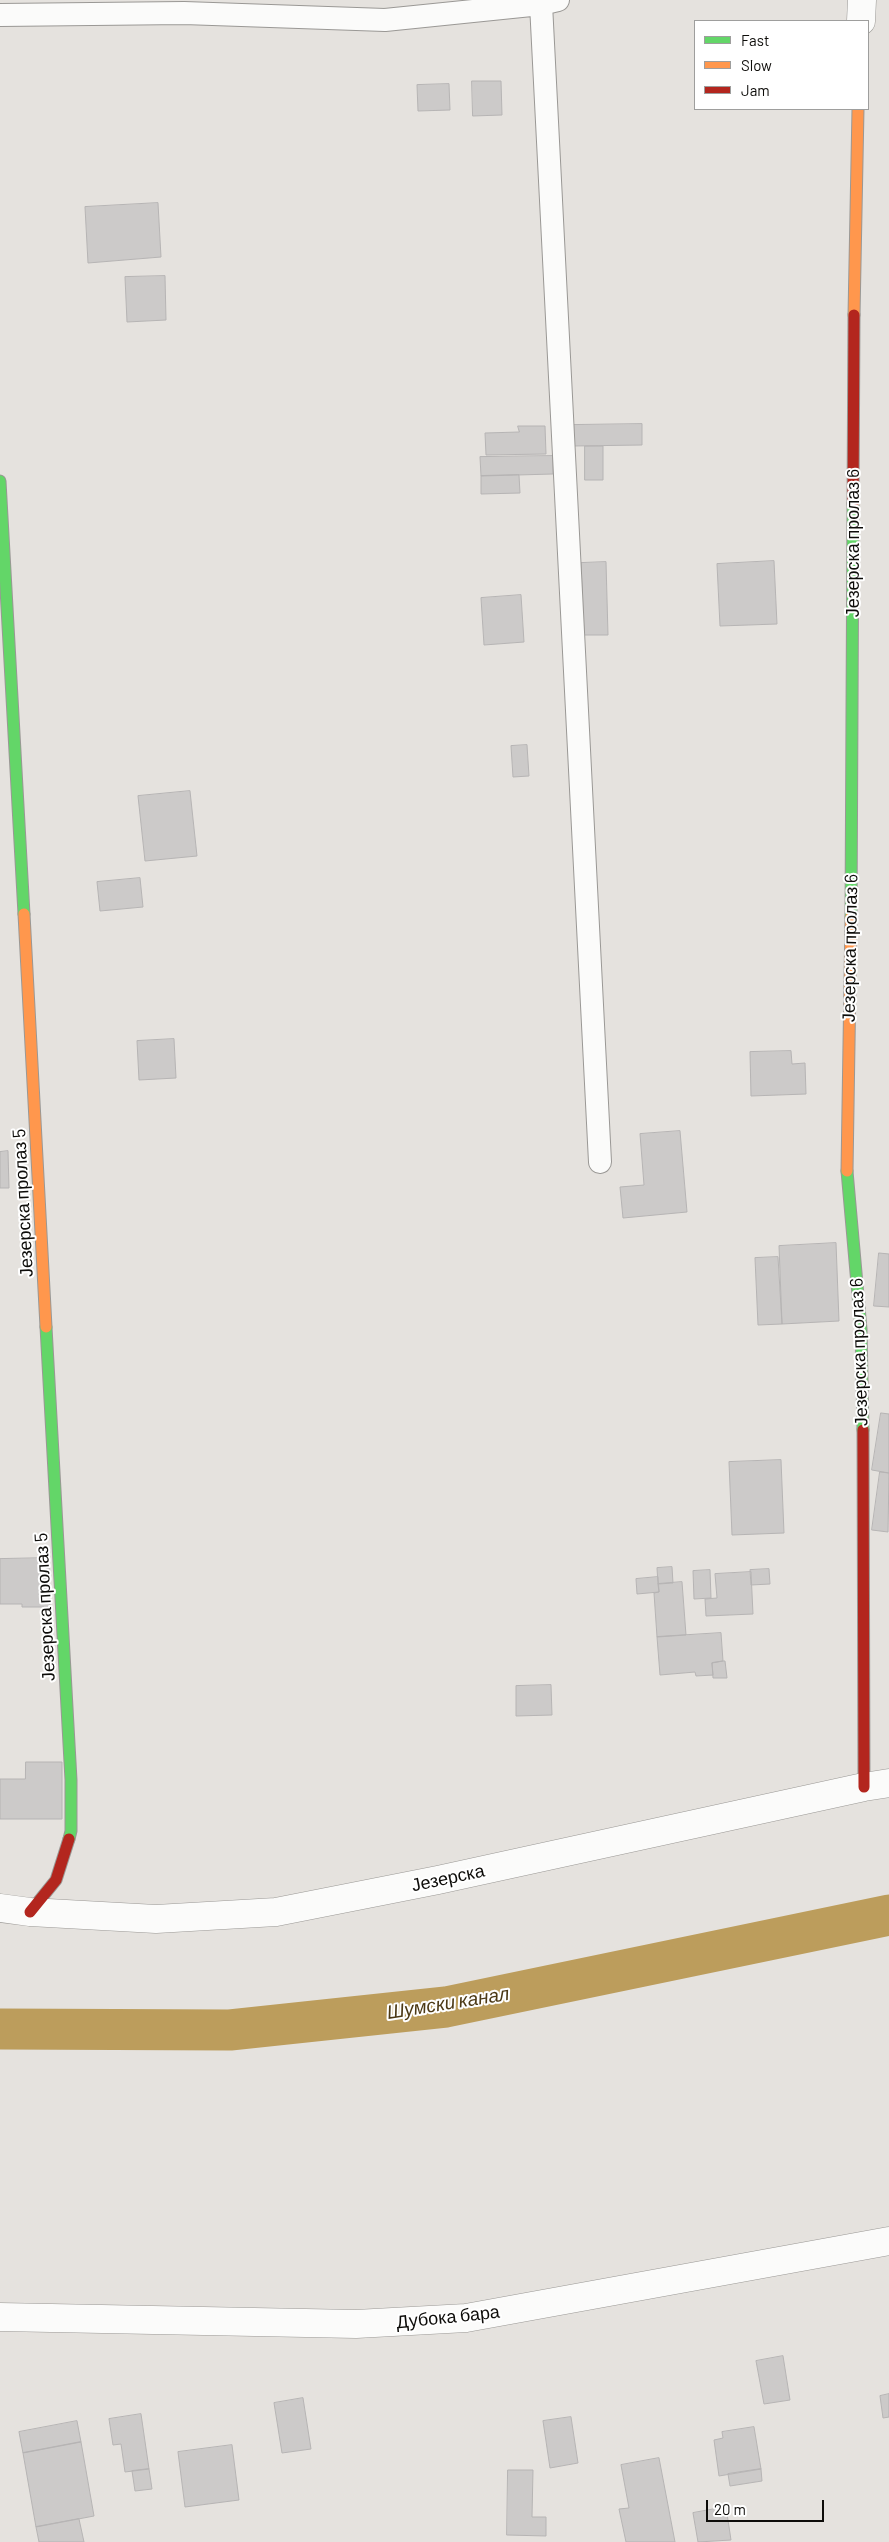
<!DOCTYPE html>
<meta charset="utf-8">
<style>
body{margin:0}
#map{position:relative;width:889px;height:2542px;overflow:hidden;background:#e5e2de;font-family:Barlow,sans-serif}
canvas{display:block}
.legend{position:absolute;left:694px;top:20px;width:175px;height:90px;box-sizing:border-box;background:#fff;border:1px solid #9e9e9d;margin:0;padding:6px 9px;list-style:none;font-size:15px;color:#0d0c09}
.legend li{display:flex;align-items:center;gap:10px;height:25px}
.legend b{width:25px;border:1px solid #9e9e9d}
.scale{position:absolute;left:706px;top:2500px;width:118px;height:22px;box-sizing:border-box;border:2px solid #0d0c09;border-top:0;padding-left:6px;font-size:15px;line-height:18px;white-space:nowrap;color:#0d0c09;-webkit-text-stroke:4px #fff;paint-order:stroke}
</style>
<div id="map">
<canvas width="889" height="2542"></canvas>
<ul class="legend">
<li><b style="height:6px;background:#63d668"></b>Fast</li>
<li><b style="height:6px;background:#ff974d"></b>Slow</li>
<li><b style="height:6px;background:#b3261e"></b>Jam</li>
</ul>
<div class="scale">20 m</div>
</div>
<script>
const ctx = document.querySelector('canvas').getContext('2d');
ctx.lineJoin = 'round';
function strokePath(path, color, width, dash) {
  ctx.strokeStyle = color;
  ctx.lineWidth = width;
  ctx.lineCap = dash ? 'butt' : 'round';
  ctx.setLineDash(dash || []);
  ctx.stroke(path);
}
function fill(path, color) {
  ctx.fillStyle = color;
  ctx.fill(path, 'evenodd');
}
function drawText(font, color, halo, rows, align = 'center') {
  ctx.font = font + ' Barlow,sans-serif';
  ctx.lineWidth = 4;
  ctx.setLineDash([]);
  ctx.textBaseline = 'middle';
  ctx.strokeStyle = halo;
  ctx.fillStyle = color;
  for (const [text, x, y, turn = 0] of rows) {
    ctx.save();
    ctx.translate(x, y);
    ctx.rotate((+turn || 0) * Math.PI / 180);
    ctx.textAlign = isNaN(turn) ? turn : align;
    if (halo) ctx.strokeText(text, 0, 0);
    ctx.fillText(text, 0, 0);
    ctx.restore();
  }
}
strokePath(new Path2D(`
 M0,2029L230,2030L446,2007L889,1915`), '#bc9d5c', 41);
const building = new Path2D(`
 M472,81H501L502,115L473,116Z
 M449,84L450,110L418,111L417,85Z
 M158,203L161,257L88,263L85,207Z
 M165,276L166,320L127,322L125,277Z
 M642,424V445L573,446L572,425Z
 M518,426H545L546,454L486,455L485,433L519,432Z
 M585,446H603V480H585Z
 M553,456V474L481,476L480,457Z
 M519,475L520,493L481,494V476Z
 M774,561L777,624L720,626L717,564Z
 M606,562L608,635H584L581,563Z
 M521,595L524,642L484,645L481,598Z
 M527,745L529,776L513,777L511,746Z
 M190,791L197,856L145,861L138,796Z
 M140,878L143,907L100,911L97,882Z
 M174,1039L176,1078L139,1080L137,1041Z
 M791,1051L792,1064L805,1063L806,1094L751,1096L750,1052Z
 M680,1131L687,1212L623,1218L620,1187L644,1185L640,1134Z
 M8,1151L9,1188H0V1152Z
 M836,1243L839,1321L782,1324L779,1246Z
 M879,1253L889,1254V1307L874,1306Z
 M778,1257L782,1324L758,1325L755,1258Z
 M881,1413L889,1414V1473L872,1470Z
 M781,1460L784,1533L732,1535L729,1462Z
 M880,1472L889,1473L888,1532L872,1530Z
 M49,1558L50,1607H22V1604H0V1559Z
 M672,1567L673,1583L658,1584L657,1568Z
 M769,1569L770,1584L751,1585L750,1570Z
 M710,1570L711,1598L694,1599L693,1571Z
 M751,1572L753,1614L706,1616L705,1599L717,1598L715,1574Z
 M658,1577L659,1592L637,1594L636,1579Z
 M682,1582L686,1635L657,1637L654,1593L659,1592L658,1584Z
 M721,1633L723,1661L712,1663L713,1675L696,1676L695,1672L660,1675L657,1637Z
 M723,1661H725L727,1678H713L712,1663Z
 M551,1685L552,1715L516,1716V1686Z
 M26,1762H62V1819H0V1779H25Z
 M783,2356L790,2400L764,2404L756,2361Z
 M889,2394V2417L883,2418L880,2396Z
 M303,2398L311,2449L282,2453L274,2403Z
 M141,2414L149,2469L125,2472L121,2444L113,2445L109,2419Z
 M571,2417L578,2463L550,2468L543,2421Z
 M77,2421L81,2442L23,2453L19,2432Z
 M754,2427L761,2469L719,2476L714,2440L723,2438L722,2432Z
 M81,2442L94,2516L36,2527L23,2453Z
 M232,2445L239,2500L185,2507L178,2452Z
 M659,2458L675,2542H626L619,2509L629,2508L621,2465Z
 M149,2469L152,2489L135,2491L132,2471Z
 M761,2469L762,2481L730,2486L728,2474Z
 M508,2470H533L532,2517H546V2536L507,2535Z
 M726,2507L731,2540L698,2542L693,2513Z
 M79,2519L84,2542H39L36,2527Z`);
fill(building, '#cccac9');
strokePath(building, '#b6b4b4', 1);
const lane = new Path2D(`
 M541,4L600,1162
 M0,15L184,13L385,20L541,4L558,0`);
const street = new Path2D(`
 M861,21L862,0
 M0,1908L30,1912L156,1919L276,1912L438,1880L864,1787L889,1783
 M0,2317L356,2324L466,2318L889,2241`);
const fast = new Path2D(`
 M0,481L24,914
 M851,917L853,504
 M847,1171L861,1329L863,1430
 M46,1327L71,1780V1831L69,1839`);
const slow = new Path2D(`
 M854,315L858,109
 M24,914L46,1327
 M847,1171L851,917`);
const jam = new Path2D(`
 M853,504L854,315
 M863,1430L864,1787
 M30,1912L56,1880L69,1839`);
strokePath(lane, '#9a9895', 24);
strokePath(street, '#9a9895', 29);
strokePath(fast, '#9a9895', 13);
strokePath(slow, '#9a9895', 13);
strokePath(jam, '#9a9895', 13);
strokePath(lane, '#fbfbfa', 22);
strokePath(street, '#fbfbfa', 28);
strokePath(fast, '#63d668', 11);
strokePath(slow, '#ff974d', 11);
strokePath(jam, '#b3261e', 11);
drawText('18px', '#0d0c09', '#fff', [
 ["Језерска пролаз 6",853,543,-90],
 ["Језерска пролаз 6",850,948,-89],
 ["Језерска пролаз 5",23,1203,-93],
 ["Језерска пролаз 6",859,1352,-92],
 ["Језерска пролаз 5",45,1607,-93],
 ["Језерска",448,1878,-12],
 ["Дубока бара",448,2317,-6]
]);
drawText('italic 19px', '#4c3915', '#fff', [
 ["Шумски канал",448,2003,-9]
]);
</script>
